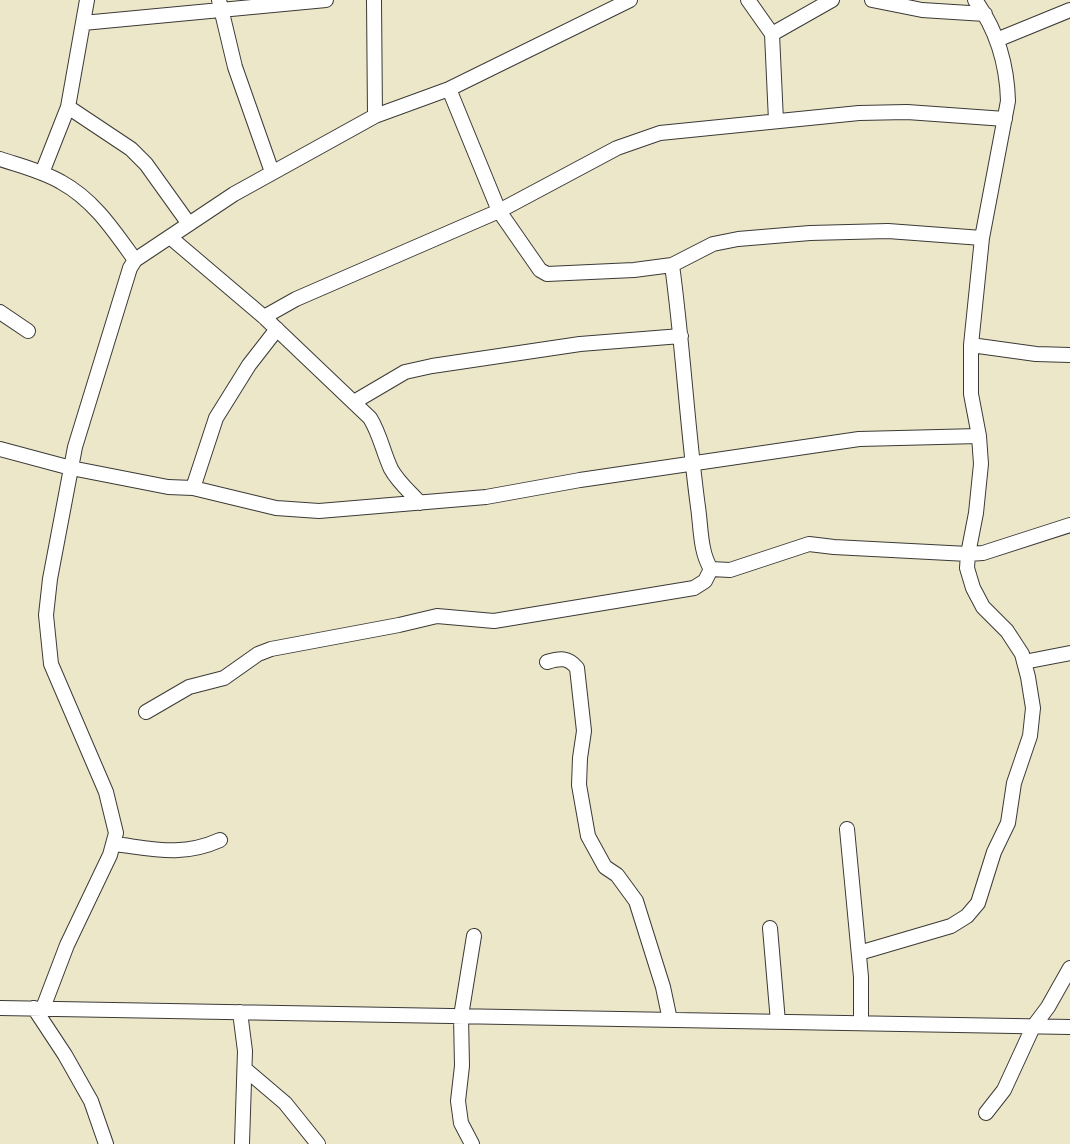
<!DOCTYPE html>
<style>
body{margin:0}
canvas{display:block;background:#ede7c9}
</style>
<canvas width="1070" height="1144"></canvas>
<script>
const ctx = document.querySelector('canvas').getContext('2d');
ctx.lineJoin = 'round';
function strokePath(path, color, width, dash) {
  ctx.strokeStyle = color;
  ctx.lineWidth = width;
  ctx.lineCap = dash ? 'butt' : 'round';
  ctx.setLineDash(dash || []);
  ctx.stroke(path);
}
const street = new Path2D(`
 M219,0L235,67L272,172
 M374,0L375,116
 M748,0L772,34L776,121
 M872,0L922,10L985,14
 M83,23L326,0
 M772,34L832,0
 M999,39L1070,10
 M449,89L499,211L540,270L547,274L634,270L672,265L713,244L738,239L810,233L888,231L982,238
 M68,107L131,149L146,164L189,224
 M0,159C21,166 42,171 61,182C94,200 114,231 135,260
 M42,173L68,107L87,0
 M171,238L264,317L370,418C380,434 383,452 391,469C398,482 410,492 420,503
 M672,265C683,345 687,426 698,507C701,527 700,552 711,569L730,570L809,544L834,547L968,554L983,553L1070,525
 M0,312L28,331
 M264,317L296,299L499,211L617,148L660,133L859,113L907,112L1005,119
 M971,345L1036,354L1070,355
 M354,402L405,372L432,366L580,344L681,336
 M0,449L71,468L168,487L193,488L276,508L319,511L486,497L580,480L859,439L979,436
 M193,488L216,418L249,365L277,329
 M547,662C560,658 568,657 577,668L584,731L580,758L579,785L588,836L605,867L617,875L636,901L663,987L670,1020
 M1024,662L1070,653
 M146,712L189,687L224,678L258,654L271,649L399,625L437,616L494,621L694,588L705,581L711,569
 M847,829L861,977V1023
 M115,844C154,849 182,857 220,840
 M770,928L778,1022
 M859,953L951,926L967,916L978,903L994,852L1008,823L1014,783L1030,736L1033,708L1028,677L1022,654L1007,631L983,607L973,588L967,568L968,554L976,513L981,464L979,436L971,394V345L982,238L1008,101C1007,63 997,30 975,0
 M0,1008L1070,1027
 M34,1008L65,1055L91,1101L106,1144
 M43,1008L67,945L110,855L116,833L106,792L51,664L46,615L50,579L75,447L130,268L135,260L234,194L375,116L449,89L630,0
 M240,1012L245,1051L242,1143
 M245,1069L285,1103L318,1144
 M986,1113L1004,1090L1033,1027L1048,1007L1070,968
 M472,1144L461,1123L458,1101L462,1066L461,1016L474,936`);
strokePath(street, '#3b3a36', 16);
strokePath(street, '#fff', 14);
</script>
